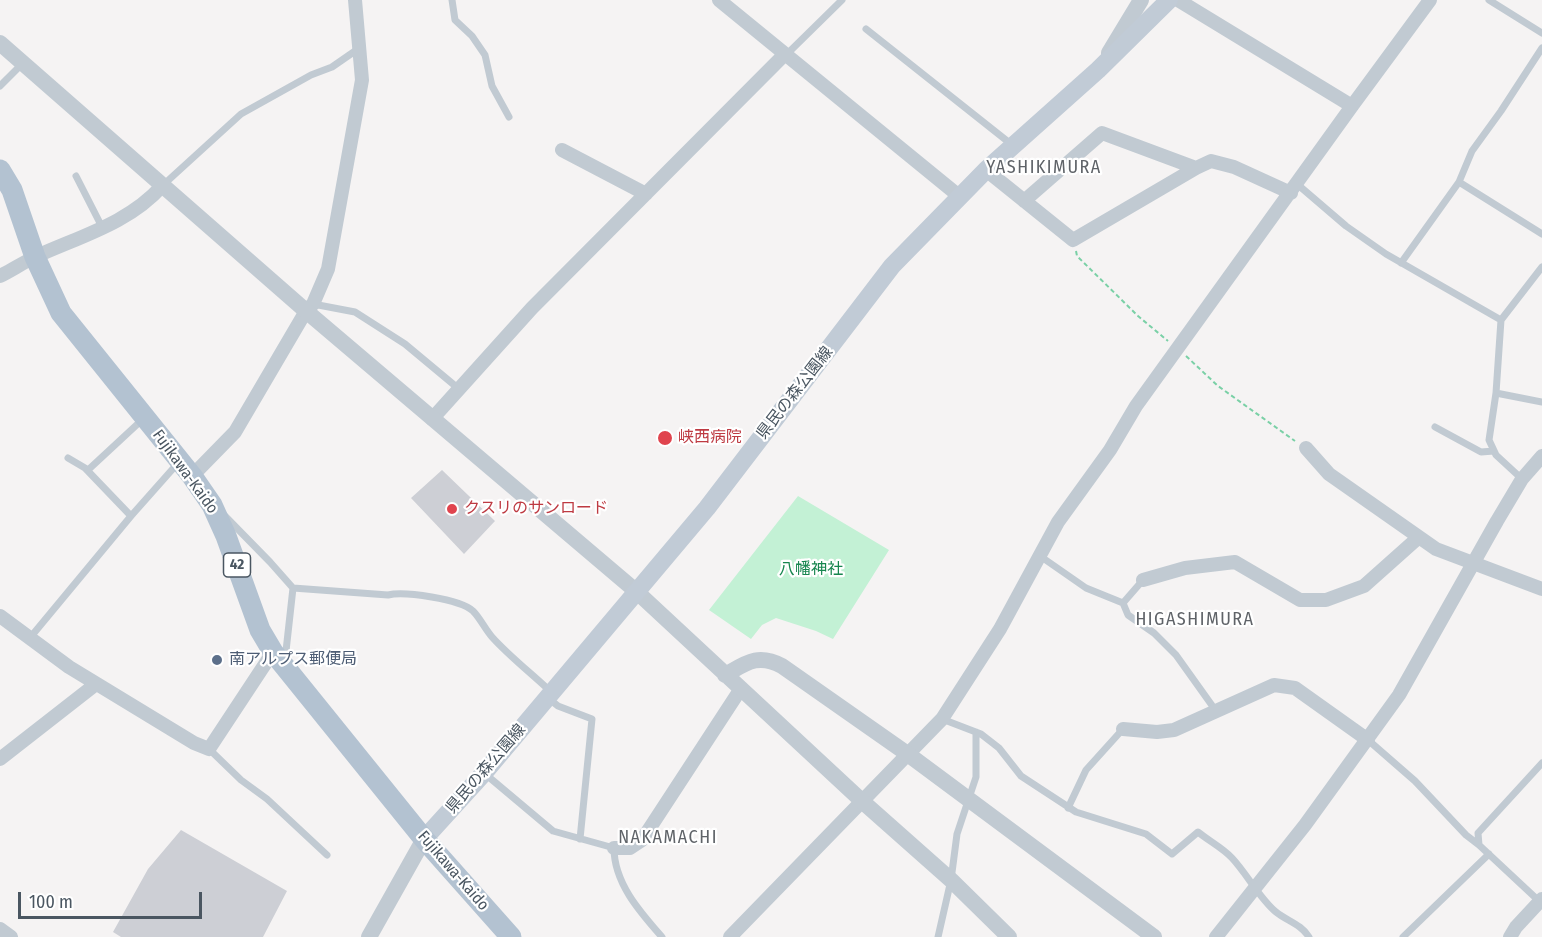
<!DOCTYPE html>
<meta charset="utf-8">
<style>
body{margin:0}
#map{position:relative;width:1542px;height:937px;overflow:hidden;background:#f5f3f3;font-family:"Fira Sans Condensed",sans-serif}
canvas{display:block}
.scale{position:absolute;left:18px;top:892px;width:184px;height:27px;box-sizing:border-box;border:3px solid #4a5661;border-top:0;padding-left:8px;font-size:18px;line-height:21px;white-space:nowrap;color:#4a5661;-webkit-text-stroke:4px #fff;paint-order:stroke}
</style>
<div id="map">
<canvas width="1542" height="937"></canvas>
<div class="scale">100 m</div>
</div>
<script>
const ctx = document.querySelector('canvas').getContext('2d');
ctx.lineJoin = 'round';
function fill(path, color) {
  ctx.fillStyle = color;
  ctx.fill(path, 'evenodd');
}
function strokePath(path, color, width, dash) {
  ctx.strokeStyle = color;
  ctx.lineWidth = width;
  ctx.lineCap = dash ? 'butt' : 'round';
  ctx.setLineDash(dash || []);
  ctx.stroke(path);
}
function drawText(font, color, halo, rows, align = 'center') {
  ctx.font = font + ' "Fira Sans Condensed","Noto Sans JP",sans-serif';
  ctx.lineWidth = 4.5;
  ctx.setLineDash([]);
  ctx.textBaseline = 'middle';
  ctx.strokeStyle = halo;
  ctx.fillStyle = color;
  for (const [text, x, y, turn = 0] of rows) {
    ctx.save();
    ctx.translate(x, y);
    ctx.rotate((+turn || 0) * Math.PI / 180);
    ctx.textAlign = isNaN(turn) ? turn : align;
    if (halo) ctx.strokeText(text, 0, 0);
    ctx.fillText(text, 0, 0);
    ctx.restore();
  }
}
fill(new Path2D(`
 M798,496L889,550L833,639L816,631L776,618L762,625L751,639L709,610Z`), '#c3f1d5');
fill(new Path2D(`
 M442,470L495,521L464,554L411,498Z
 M181,830L287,891L263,937H121L113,932L148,869Z`), '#cdcfd5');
strokePath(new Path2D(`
 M1076,251L1077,256L1138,316L1168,341
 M1186,356L1218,386L1295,441`), '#7ad0a6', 2, [4.5, 3]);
strokePath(new Path2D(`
 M452,0L455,20L472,36L485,55L492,86L509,117
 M1489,0L1542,33
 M866,29L1011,144
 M1542,48L1501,111L1472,151L1459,182L1542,234
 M786,55L842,0
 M0,86L23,63
 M76,176L103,229
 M1297,184L1346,226L1386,254L1501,320
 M162,186L241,114L311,75L332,67L358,49
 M1401,263L1459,182
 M313,304L355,312L405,344L459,389
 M1496,393L1542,402
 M1435,427L1481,452L1494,451
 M68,458L85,468L131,516
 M88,470L143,419
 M1522,479L1496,455L1489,440L1496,393L1501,320L1542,267
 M225,516L270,562L293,588L388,595C404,591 460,599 473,611C480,618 485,629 492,637C509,656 531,673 550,691
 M1040,556L1086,588L1123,603L1143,580
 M1123,603L1128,615L1154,633L1176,655L1216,711
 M29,639L131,516L178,463
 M285,660L293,588
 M548,698L558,706L592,719L580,839
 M942,719L981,734L999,748L1021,776L1076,812L1146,834L1172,854L1198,832C1209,841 1223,848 1232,858C1247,874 1260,899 1276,912C1287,921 1301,924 1309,937
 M1368,740L1415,781L1466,835L1479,845
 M209,749L241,780L267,799L327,855
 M484,773L553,831L614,848C614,883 640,912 662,937
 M1068,808L1086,770L1123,729
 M1539,901L1479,845L1478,833L1542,763
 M938,937L951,880L957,834L976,777V732
 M1403,937L1489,854`), '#c1cad2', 7);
strokePath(new Path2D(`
 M719,0L959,196
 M1178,0L1352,106
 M562,150L646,194
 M986,170L1073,240L1196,168L1211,161L1234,167L1291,193
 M1024,201L1102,133L1196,168
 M0,276C12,270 24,262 37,256C81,236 129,223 162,186
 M432,419L532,308L785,54
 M1306,448L1329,474L1436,549L1542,589
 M192,476L235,432L306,311L313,304L328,269L362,80L355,0
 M1143,580L1185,568L1235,562L1300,600H1326L1364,586L1419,537
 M0,616L69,667L194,743L209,749L273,652
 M1123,729L1157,732L1174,730L1274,685L1295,688L1368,740
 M0,759L96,684
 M614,848H630L642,840L740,690
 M0,929L11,937
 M730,937L942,719L1000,629L1058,522L1110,450L1136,406L1352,106L1430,0
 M1216,937L1305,825L1399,695L1497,521L1522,479L1542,456
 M1510,937L1516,927L1542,899`), '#c1cad2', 14);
strokePath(new Path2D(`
 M0,43L306,311L637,592L863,802L951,880L1009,937
 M1109,53L1141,0
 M725,675C746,663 758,653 782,666L909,755L1154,937
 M369,937L424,839`), '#c1cad2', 16);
strokePath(new Path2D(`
 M424,839L484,773L707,508L892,266L986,170L1098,70L1169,0`), '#c1cbd6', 18);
strokePath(new Path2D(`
 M0,170L12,190L35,257L61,313L192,476L212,505L226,536L260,630L273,652L424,839L511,937`), '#b3c2d1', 21);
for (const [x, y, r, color] of [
 [665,438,8,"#e0444e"],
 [452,509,6,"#e0444e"],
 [217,660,6,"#5c6f8a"]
]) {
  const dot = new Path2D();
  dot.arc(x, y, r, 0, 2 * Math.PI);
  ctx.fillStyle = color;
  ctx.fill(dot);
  strokePath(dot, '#fff', 2);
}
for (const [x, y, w] of [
 [237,565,27]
]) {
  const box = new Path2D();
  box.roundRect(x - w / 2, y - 12, w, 24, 4.5);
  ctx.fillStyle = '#fff';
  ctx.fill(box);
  strokePath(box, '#4a5661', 1.5);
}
drawText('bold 15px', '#4a5661', null, [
 ["42",237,565]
]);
drawText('16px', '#4a5661', '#fff', [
 ["県民の森公園線",795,393,-52],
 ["Fujikawa-Kaido",185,472,54],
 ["県民の森公園線",486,769,-49],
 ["Fujikawa-Kaido",453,871,49]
]);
drawText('16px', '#be3a42', '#fff', [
 ["峡西病院",678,438],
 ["クスリのサンロード",464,509]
], 'left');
drawText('16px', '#17864f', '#fff', [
 ["八幡神社",811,570]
]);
drawText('16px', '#4e5e75', '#fff', [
 ["南アルプス郵便局",229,660]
], 'left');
ctx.letterSpacing = '1.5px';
drawText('18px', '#5f6368', '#fff', [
 ["YASHIKIMURA",1044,168],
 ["HIGASHIMURA",1195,620],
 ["NAKAMACHI",668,838]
]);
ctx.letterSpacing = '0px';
</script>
